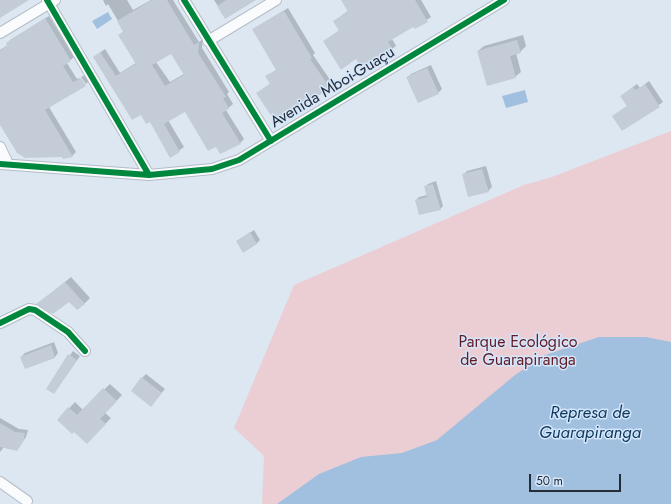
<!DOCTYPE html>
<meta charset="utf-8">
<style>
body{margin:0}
#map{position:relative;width:671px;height:504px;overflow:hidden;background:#dde7f2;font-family:Jost,sans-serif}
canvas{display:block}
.scale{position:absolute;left:529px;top:474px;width:92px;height:18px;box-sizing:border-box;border:2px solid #242c36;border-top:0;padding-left:5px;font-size:12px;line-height:14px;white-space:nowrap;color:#242c36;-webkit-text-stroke:3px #d4e6fb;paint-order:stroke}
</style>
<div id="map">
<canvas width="671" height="504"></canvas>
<div class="scale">50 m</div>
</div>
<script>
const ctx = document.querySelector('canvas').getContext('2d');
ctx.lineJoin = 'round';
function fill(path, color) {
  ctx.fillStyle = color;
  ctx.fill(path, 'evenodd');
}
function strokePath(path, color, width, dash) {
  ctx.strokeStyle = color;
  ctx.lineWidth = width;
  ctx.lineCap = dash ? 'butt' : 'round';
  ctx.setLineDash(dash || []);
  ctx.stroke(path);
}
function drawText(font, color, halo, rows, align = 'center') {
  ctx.font = font + ' Jost,sans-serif';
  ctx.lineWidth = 3;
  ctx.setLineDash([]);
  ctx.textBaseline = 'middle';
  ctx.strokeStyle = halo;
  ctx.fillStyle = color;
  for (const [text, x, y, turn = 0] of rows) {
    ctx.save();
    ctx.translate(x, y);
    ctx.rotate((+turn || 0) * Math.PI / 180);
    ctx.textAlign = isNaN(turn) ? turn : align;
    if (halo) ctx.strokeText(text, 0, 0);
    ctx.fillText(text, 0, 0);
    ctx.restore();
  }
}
fill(new Path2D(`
 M671,131V504H262L264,456L234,428L294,285L524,185L552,177Z`), '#ebced4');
fill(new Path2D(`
 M108,12L112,19L97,29L92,21Z
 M525,90L528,102L506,108L502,96Z
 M599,337H646L671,342V504H277L319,474L361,457L402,453L437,440L515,375L545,355Z`), '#a1bfde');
fill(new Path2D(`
 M103,0H127L133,10L151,0H173L199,42L203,39L202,48L229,92L227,94L233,104L226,110L244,139L240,143L216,146L185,110L168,120L184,147L170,157L150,120L141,114L94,57L105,49L120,73L136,63L119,35L124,31L108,4L106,6ZM172,52L184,74L170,82L156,62Z
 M214,0H252L225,17Z
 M342,0H421L431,17L415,28L414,26L392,39L396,46L392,49L362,67L357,58L324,41L340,30L334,21L348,11Z
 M288,8L315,53L313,55L333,84L330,88L257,93L271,83L267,77L277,69L253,29Z
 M49,16L74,57L67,63L77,79L80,78L84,85L49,107L76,152L72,156H62L0,122V50L8,45L7,44L10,40Z
 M523,35L526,46L520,52L516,53L521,72L515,77L478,51L484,46Z
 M431,65L442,89L438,93L408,77L411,74Z
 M85,75L89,81L86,84L81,77Z
 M649,81L663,102L622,130L613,116L627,106L621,96L637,84L640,88Z
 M486,166L492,187L488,191L463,175L467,171Z
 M436,181L443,206L440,209L416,200L419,197L427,195L425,187L428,184Z
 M254,230L260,240L256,244L237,241Z
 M71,277L90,298L85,303L77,309L69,301L38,304Z
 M54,342L58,353L55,357H21L25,353Z
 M73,351L80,356L54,393L47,388Z
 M146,374L165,389L154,402L142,378Z
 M110,384L122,395L105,413L111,418L87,443L74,430L58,420L75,402L83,410Z
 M0,418L19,429L28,430L26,437L17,450L4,447L0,452Z`), '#0003');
fill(new Path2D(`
 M0,0H29L0,18Z
 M152,0H167L194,45L199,42L198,53L226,97L223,98L229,109L222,113L241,144L220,154L216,147L208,151L185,112L164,124L180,152L170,158L150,122L146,124L141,115L132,120L93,57L100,52L116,76L136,64L118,35L123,32L117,21ZM171,54L184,75L165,86L152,65Z
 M226,0H256L225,19L217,6Z
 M341,0H415L428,22L415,29L413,27L388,42L393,50L378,60L361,68L356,59L341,70L323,41L339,31L333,21L348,12Z
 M284,11L312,58L310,59L330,88L280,121L277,118L274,120L256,93L270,84L265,76L276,70L252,29Z
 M45,18L71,61L63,66L73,82L81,78L86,86L45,110L73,157L63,159L62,157L25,158L17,153L0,125V51L7,46L6,43Z
 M517,40L521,53L510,56L516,78L487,86L477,51Z
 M427,68L439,94L418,103L406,77Z
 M645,84L660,107L622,131L612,116L627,106L620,96L633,87L636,90Z
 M482,169L489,192L468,197L462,174Z
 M433,184L441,210L419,215L415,200L427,197L424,186Z
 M250,232L257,244L243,253L236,241Z
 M65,282L85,304L77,310L69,302L53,314L36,304Z
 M51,345L55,358L25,369L20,357Z
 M68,354L77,360L54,394L46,389Z
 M141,377L162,393L151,407L131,391Z
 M103,388L117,401L100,419L106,424L87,444L74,432L72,434L57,420L68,407L77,415Z
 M0,423L15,432L25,433L23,442L17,451L0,447Z`), '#c4cdd7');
const street = new Path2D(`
 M47,0L149,175
 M184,0L271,141
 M0,33L55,0
 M208,41L276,0
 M0,147L8,164
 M0,164L149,175L212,169L239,160L504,0
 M0,323L29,309L35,310L68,332L85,351
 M0,482L27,501`);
strokePath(street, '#b4bdc6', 12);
strokePath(street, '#fafbfd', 10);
strokePath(new Path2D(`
 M47,0L149,175
 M184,0L271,141
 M0,164L149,175L212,169L239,160L504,0
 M0,323L29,309L35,310L68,332L85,351`), '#00873e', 6);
drawText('16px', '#242c36', '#d4e6fb', [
 ["Avenida Mboi-Guaçu",333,88,-31]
]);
drawText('16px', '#621b24', '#d4e6fb', [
 ["Parque Ecológico",518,343],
 ["de Guarapiranga",518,361]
]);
drawText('italic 17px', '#0d375d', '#d4e6fb', [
 ["Represa de",590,414],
 ["Guarapiranga",590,434]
]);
</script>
